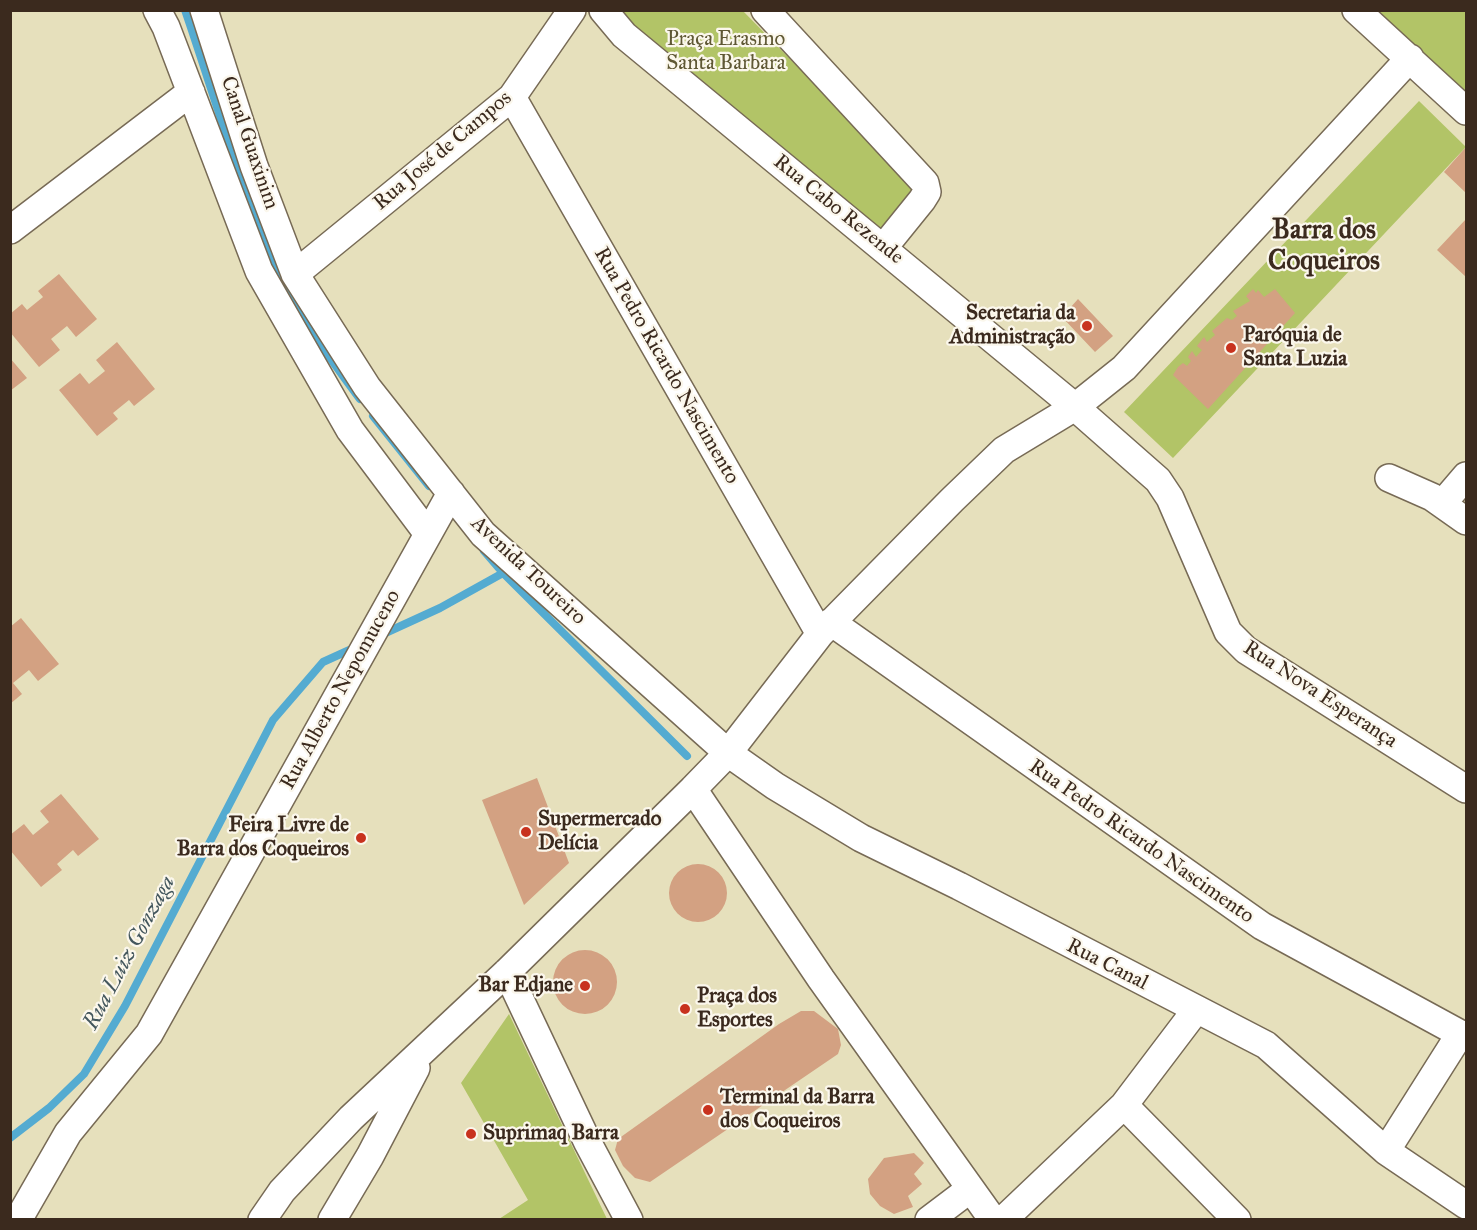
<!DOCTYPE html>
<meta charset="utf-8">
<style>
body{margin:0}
#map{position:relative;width:1477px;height:1230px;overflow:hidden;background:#e6e0bc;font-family:"IM FELL Great Primer",serif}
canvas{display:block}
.frame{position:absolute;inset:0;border:12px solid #3b2a1e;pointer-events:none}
</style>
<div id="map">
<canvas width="1477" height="1230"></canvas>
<div class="frame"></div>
</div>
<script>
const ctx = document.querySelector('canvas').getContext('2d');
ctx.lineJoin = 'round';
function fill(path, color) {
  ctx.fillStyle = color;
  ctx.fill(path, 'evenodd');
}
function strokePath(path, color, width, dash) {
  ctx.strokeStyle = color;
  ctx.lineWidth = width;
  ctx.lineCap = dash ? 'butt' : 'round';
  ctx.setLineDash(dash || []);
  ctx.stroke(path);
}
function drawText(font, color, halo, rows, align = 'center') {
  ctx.font = font + ' "IM FELL Great Primer",serif';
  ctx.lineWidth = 4.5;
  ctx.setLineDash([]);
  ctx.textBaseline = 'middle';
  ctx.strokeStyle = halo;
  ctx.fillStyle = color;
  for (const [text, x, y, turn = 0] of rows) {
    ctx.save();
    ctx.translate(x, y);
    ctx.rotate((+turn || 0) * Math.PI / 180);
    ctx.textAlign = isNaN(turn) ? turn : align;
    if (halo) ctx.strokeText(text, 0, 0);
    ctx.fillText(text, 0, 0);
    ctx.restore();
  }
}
fill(new Path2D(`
 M616,11H743L916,187L883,236L625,22Z
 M1361,11H1466V99Z
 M1419,101L1466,147L1173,458L1124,412Z
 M509,1014L607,1219H499L528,1200L461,1083Z`), '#b2c467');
strokePath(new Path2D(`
 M185,10C216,100 242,195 283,280C301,317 335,366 360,399
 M373,416L429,486
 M484,551L503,573L687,756
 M381,635L440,608L503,573
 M10,1138L49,1108L84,1074L125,1006L273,720L323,662L356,647`), '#54abd1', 8);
fill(new Path2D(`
 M1466,147V193L1444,172Z
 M1466,219V277L1437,250Z
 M59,274L97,319L76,337L67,326L51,339L60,350L39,367L10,332V314L22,304L27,310L43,297L38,291Z
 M1253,289L1256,293L1258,290L1264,297L1275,289L1295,313L1208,409L1173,375L1178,367L1183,363L1187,366L1191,361L1188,357L1192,351L1196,357L1202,350L1197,346L1204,337L1207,342L1215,335L1212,331L1227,318L1232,320L1237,316L1233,311L1250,301L1246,296Z
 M1078,299L1113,336L1095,352L1062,317Z
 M117,342L155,389L134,406L129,400L113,413L118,419L97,436L59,390L80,373L89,384L105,371L96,360Z
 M10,358L27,378L10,391Z
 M21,618L59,664L38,681L29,670L13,683L22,694L10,704V627Z
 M537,778L569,863L524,905L482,800Z
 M61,794L99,839L78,856L73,850L57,864L62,870L41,887L10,850V835L24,824L33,835L49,822L40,811Z
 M669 893a29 29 0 1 1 58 0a29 29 0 1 1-58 0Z
 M553 982a32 32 0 1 1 64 0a32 32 0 1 1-64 0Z
 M801,1011H814L838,1029L841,1045L838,1054L650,1182L635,1178L623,1166L615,1150L618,1139L779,1024Z
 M914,1153L924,1163L914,1174L922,1184L908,1196L913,1207L894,1214L880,1206L870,1194L868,1179L884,1158Z`), '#d3a182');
const minor = new Path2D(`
 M157,10L166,27L259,271L350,430L428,534
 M204,10L254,166L295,274L367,387L483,534L728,753L775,786L861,838L959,886L1266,1045L1386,1151L1466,1205
 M603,10L624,35L1075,407L1158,480L1170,498L1228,632L1246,650L1466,789
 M765,10L925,183L927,192L922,200L884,247
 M1356,10L1466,111
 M512,97L820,634
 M10,230L191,92
 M295,274L512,97L572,10
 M1389,478L1432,497L1466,521
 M1442,504L1466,476
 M831,622L1262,926L1466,1037
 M693,789L821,979L993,1220
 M507,972L588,1143L629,1220
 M1124,1105L1237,1220
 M1386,1151L1460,1034
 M18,1220L68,1133L149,1034L451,493
 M262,1220L282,1191L351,1118L507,972L693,789L728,753L820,634L952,500L1004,450L1075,407L1124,368L1410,58
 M332,1220L370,1156L416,1068
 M929,1220L970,1189
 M1003,1220L1124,1105L1196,1010`);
strokePath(minor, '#776a55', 30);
strokePath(minor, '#fff', 27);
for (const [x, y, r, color] of [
 [1087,326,6,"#c8321e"],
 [1231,348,6,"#c8321e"],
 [526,832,6,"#c8321e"],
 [361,838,6,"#c8321e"],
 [585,986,6,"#c8321e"],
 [685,1009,6,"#c8321e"],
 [708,1110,6,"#c8321e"],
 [471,1134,6,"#c8321e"]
]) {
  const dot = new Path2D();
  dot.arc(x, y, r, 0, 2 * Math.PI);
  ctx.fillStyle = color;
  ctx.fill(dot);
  strokePath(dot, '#fbf7ec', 2);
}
drawText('21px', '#5f5834', '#fbf7ec', [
 ["Praça Erasmo",726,40],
 ["Santa Barbara",726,64]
]);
drawText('21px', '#3b2a1e', '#fbf7ec', [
 ["Canal Guaxinim",249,143,71],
 ["Rua José de Campos",443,151,-40],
 ["Rua Cabo Rezende",838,210,39],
 ["Rua Pedro Ricardo Nascimento",666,366,60],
 ["Avenida Toureiro",528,571,43],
 ["Rua Alberto Nepomuceno",341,690,-61],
 ["Rua Nova Esperança",1320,695,33],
 ["Rua Pedro Ricardo Nascimento",1141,842,35],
 ["Rua Canal",1107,965,27]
]);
drawText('bold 21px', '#3b2a1e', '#fbf7ec', [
 ["Secretaria da",1075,314,"right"],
 ["Administração",1075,338,"right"],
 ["Paróquia de",1243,336],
 ["Santa Luzia",1243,360],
 ["Supermercado",538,820],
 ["Delícia",538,844],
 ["Feira Livre de",349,826,"right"],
 ["Barra dos Coqueiros",349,850,"right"],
 ["Bar Edjane",573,986,"right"],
 ["Praça dos",697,997],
 ["Esportes",697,1021],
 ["Terminal da Barra",720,1098],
 ["dos Coqueiros",720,1122],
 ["Suprimaq Barra",483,1134]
], 'left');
drawText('italic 22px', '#44575d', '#fbf7ec', [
 ["Rua Luiz Gonzaga",130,953,-62]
]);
drawText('bold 27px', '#3b2a1e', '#fbf7ec', [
 ["Barra dos",1324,231],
 ["Coqueiros",1324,262]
]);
</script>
